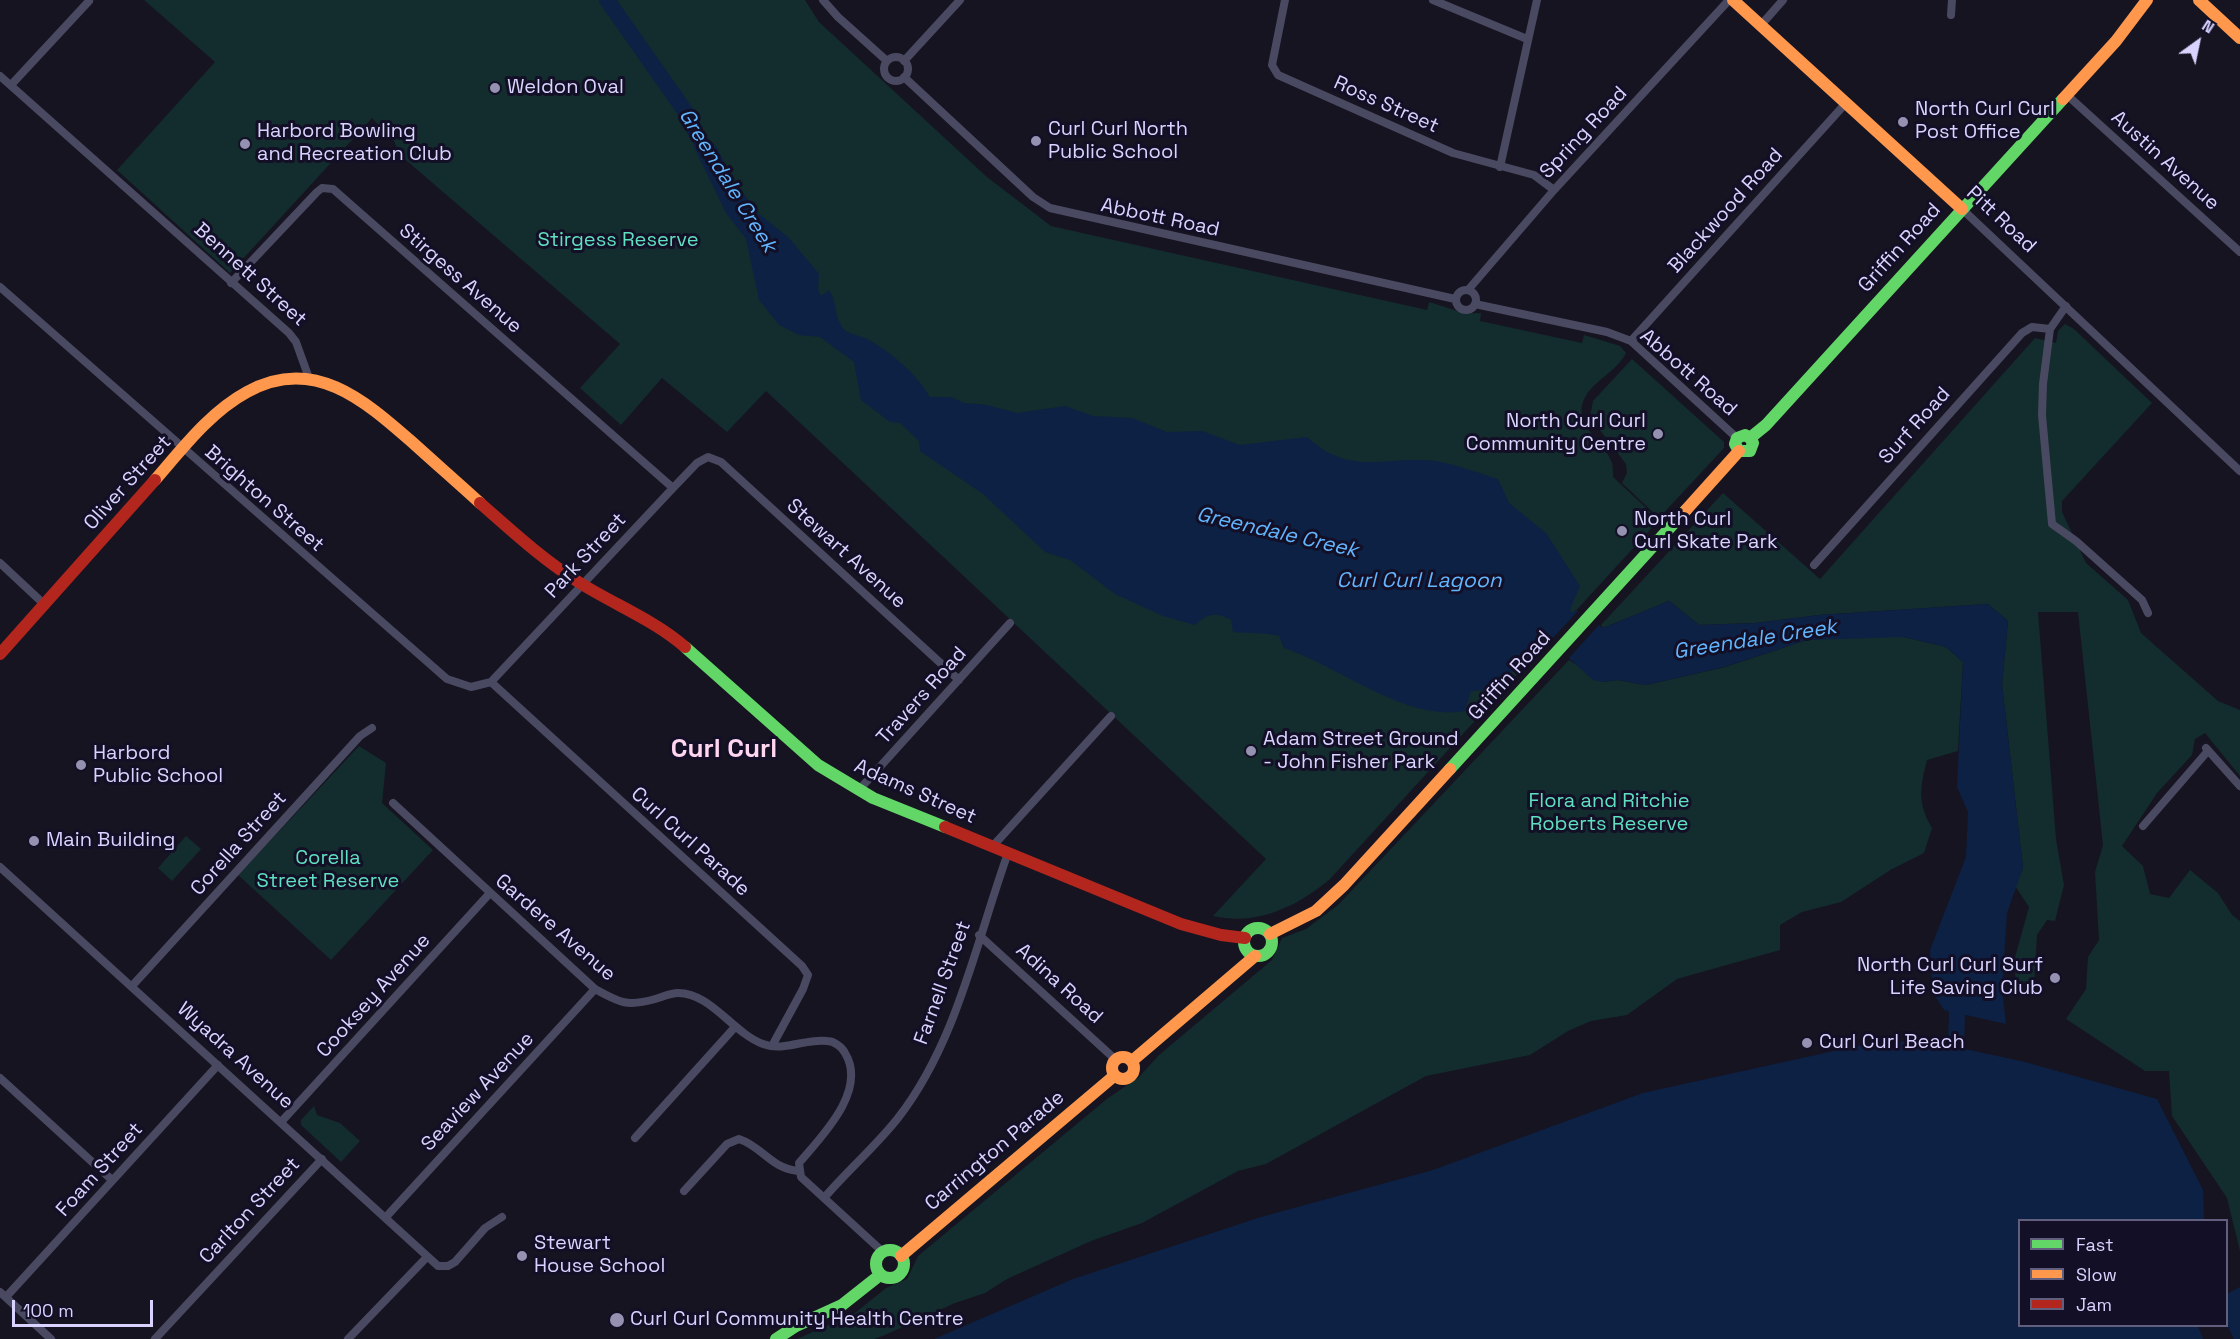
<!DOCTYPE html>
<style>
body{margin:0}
#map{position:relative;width:2240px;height:1339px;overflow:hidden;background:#161421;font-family:"Space Grotesk",sans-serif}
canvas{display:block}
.legend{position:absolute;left:2018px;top:1219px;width:210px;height:108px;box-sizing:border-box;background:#130f26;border:2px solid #625e7d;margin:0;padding:8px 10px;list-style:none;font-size:18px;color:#d9d4ff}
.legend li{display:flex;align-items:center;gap:12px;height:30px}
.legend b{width:30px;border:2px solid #625e7d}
.north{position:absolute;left:2168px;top:12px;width:60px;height:60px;-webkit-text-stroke:4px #130f26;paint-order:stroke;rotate:33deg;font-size:16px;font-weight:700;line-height:24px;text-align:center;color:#d9d4ff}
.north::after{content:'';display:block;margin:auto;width:21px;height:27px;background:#d9d4ff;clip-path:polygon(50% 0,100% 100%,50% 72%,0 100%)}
.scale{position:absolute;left:12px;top:1300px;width:141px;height:27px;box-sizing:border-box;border:3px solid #d9d4ff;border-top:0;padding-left:8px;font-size:18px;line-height:21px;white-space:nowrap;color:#d9d4ff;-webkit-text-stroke:4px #130f26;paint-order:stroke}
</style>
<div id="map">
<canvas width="2240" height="1339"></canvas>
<ul class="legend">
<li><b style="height:8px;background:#63d668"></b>Fast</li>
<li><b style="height:8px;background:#ff974d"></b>Slow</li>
<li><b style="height:8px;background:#b3261e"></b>Jam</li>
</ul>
<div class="north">N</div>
<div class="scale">100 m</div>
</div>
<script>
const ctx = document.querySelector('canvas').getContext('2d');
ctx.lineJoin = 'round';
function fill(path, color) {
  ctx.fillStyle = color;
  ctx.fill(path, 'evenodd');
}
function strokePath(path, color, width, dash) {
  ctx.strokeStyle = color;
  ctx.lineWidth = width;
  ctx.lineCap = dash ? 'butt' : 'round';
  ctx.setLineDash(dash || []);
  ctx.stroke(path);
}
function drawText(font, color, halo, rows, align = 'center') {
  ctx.font = font + ' "Space Grotesk",sans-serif';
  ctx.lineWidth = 6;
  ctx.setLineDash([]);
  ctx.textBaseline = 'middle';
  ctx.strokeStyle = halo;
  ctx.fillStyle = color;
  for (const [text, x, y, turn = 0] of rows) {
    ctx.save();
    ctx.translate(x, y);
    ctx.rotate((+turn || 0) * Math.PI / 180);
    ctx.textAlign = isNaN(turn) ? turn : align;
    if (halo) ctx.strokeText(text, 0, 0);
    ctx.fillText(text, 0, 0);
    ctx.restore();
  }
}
fill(new Path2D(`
 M144,0H805L819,22L987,177L1051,226L1427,310L1429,302C1448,307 1461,315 1481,313L1480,321L1582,343L1584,335L1620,346L1626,353C1617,371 1598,378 1587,394C1568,423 1604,439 1612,463C1613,467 1613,473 1613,477L1659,520L1329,880C1296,907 1257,926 1213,916L1266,859L766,391L727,432L662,378L621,425L580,388L620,344L400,155L394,141L372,118L230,273L117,170L215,62Z
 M2065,324L2074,329L2152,403L2062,501V512L2086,563L2128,600L2141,633L2218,701L2240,710V776L2205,733L2195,739L2192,755L2157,793L2122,846L2143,866L2150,894L2169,898L2190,870L2218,893L2232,915L2240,921V1251L2227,1198L2172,1116L2169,1071H2145L2066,1019L2086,989L2088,957L2099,940L2095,872L2103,845L2078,612H2038L2056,839L2064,885L2055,921L2047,920L2037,935L2034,984L2017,996L2014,961L2029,907L2015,886L2023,868L2002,684L2008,621L1988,604L1819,615L1756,623L1699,625L1669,601L1603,628L1601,625L1723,493L1820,579L2035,338L2056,343L2058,331Z
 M1632,359L1724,442V448L1659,518L1622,483L1627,473L1626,464L1590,417L1593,401Z
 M1864,636L1904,637L1946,647L1963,662L1958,751L1927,760C1920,788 1917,802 1932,828L1924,853L1892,869L1841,902L1802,912L1780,925V950L1677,979L1627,1015L1591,1021L1568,1031L1530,1055L1426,1076L1266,1164L1238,1171L1142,1223L1091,1241L1007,1279L985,1293L955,1303L885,1335L874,1339H797L855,1313L886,1288L907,1279L918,1256L1108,1098L1139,1077L1159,1055L1272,960L1282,938L1306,929L1338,905L1569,660L1603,682L1618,680L1646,685L1725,667L1807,640Z
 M359,746L386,763L382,803L433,850L331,960L238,875Z
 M186,836L201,849L172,881L158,868Z
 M314,1106L317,1115L340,1123L360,1141L341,1162L301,1125V1120Z`), '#132c2d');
fill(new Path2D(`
 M685,111L716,147L737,185L758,213L789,238L819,274L818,289L821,296L829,290C837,301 834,315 841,325C846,335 856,334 865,338C890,351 916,373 930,397H951L964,403L987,405L1017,413L1065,406L1093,416L1132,418L1167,432L1202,431L1240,445L1307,437C1351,478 1386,455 1435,461C1456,464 1478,473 1498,479L1509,503L1546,533L1580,586L1570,609L1572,613L1576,610L1603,628L1669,601L1699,625L1756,623L1819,615L1988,604L2008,621L2002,684L2023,868L2007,913L2002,990L2006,1024L1944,1010L1933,993L1930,950L1966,857L1968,812L1957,787L1963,662L1946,647L1904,637L1807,640L1724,667L1646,685L1618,680L1603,682L1593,680L1549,640L1542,641L1493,690L1471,691L1465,711C1405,722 1339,666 1284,648L1279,636C1264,632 1249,634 1233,632L1231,620C1216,612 1208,613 1195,625L1163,616L1115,594L1070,560L1045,552L983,494L920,451L919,441L900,423L890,422L861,400L854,362L820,337L799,335L779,325L759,300L746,239L726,213L695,149Z
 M1884,1040L1956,1047L2025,1062L2157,1099L2203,1190L2204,1220H2020V1326H2198L2203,1339H934L1073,1279L1261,1217L1433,1170L1643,1093Z
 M2240,1287V1339H2234L2227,1325V1294Z`), '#0d2144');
fill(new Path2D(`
 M1580,609L1599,625L1568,659L1549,642Z`), '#161421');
strokePath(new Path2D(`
 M607,0L685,111L695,131
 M1952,992L1957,1013L1956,1047`), '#0d2144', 16);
strokePath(new Path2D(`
 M823,0L838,17L887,61
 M1285,0L1272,65L1278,75L1453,153L1534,175L1554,190
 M1433,0L1527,39
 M1951,15L1952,0
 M1761,25L1783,0
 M884 69a12 12 0 1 1 24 0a12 12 0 1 1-24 0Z
 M904,61L960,0
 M0,76L289,333L296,342L309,378
 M904,77L1033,197L1050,208L1455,299
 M11,85L89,1
 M2067,95L2240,252
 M1500,167L1537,0
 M1962,209L2240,471
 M231,283L317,192L322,188L333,189L673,488
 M0,287L447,679L471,687L491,682L673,488L697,463L708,457L721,462L959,680
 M1456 300a10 10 0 1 1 20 0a10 10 0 1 1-20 0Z
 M1468,290L1554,190L1729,0
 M1475,304L1607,332L1631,341L1737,438
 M2066,306L2050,329L2043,384L2042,415L2052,524L2076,541L2142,600L2148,613
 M1631,341L1846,103
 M0,563L45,605
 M1814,565L2022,333L2032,327L2050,329
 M491,682L802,966L808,975L803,989L772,1046
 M2206,748L2240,786
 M858,791L1010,623
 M393,803L595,989C620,1003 628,1007 655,999C662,997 671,993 678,993C711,993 733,1033 763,1044C784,1052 806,1038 827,1041C834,1041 842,1047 845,1053C868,1091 821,1137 799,1163L801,1177L883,1252
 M2143,826L2207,752
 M992,847L1111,716
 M0,867L438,1266H448L455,1262L485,1228L502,1217
 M979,935L1116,1060
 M132,986L360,736L372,728
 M0,1078L112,1180
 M282,1121L490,893
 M635,1138L735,1027
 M684,1191L727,1144L739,1139C763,1147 770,1168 798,1171
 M824,1198C848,1170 876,1146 898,1118C957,1042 976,942 1008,853
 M386,1217L595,989
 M0,1292L51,1339
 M6,1297L218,1065
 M155,1339L322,1159
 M348,1339L427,1257`), '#4a4962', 8);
strokePath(new Path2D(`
 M1750,438L1766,425L2063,99
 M1739,451L1735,444L1737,438L1745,435L1750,438
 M1739,451H1750L1753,443L1750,438
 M685,647L818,765L873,798L945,827
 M1450,769L1686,510
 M1244 942a14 14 0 1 1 28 0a14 14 0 1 1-28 0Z
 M876 1264a14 14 0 1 1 28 0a14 14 0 1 1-28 0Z
 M776,1339L796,1326L842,1305L880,1275`), '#63d668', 12);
strokePath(new Path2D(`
 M1733,0L1962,209
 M2199,0L2240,38
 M2063,99L2116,41L2147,0
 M155,480C182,449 210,412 247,392C313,355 364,400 412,442C434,462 457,482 480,503
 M1686,510L1739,451
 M1270,934L1316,911L1344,885L1450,769
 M1112 1068a11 11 0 1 1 22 0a11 11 0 1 1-22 0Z
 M1132,1061L1255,956
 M901,1256L1114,1076`), '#ff974d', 12);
strokePath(new Path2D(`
 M480,503C512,531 543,560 580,583C615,605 654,620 685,647
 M0,654L155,480
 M945,827L1181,924L1221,935L1245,938`), '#b3261e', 12);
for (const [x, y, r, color] of [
 [495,88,6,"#9591b1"],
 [1903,122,6,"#9591b1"],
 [1036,141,6,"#9591b1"],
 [245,144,6,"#9591b1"],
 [1658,434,6,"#9591b1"],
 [1622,531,6,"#9591b1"],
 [1251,751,6,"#9591b1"],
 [81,765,6,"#9591b1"],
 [34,841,6,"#9591b1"],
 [2055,978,6,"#9591b1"],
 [1807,1043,6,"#9591b1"],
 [522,1256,6,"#9591b1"],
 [617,1320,8,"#9591b1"]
]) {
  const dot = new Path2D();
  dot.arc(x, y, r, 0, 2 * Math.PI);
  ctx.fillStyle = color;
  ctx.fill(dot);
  strokePath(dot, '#130f26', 2);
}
drawText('20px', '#d9d4ff', '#130f26', [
 ["Weldon Oval",507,88],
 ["North Curl Curl",1915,110],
 ["Post Office",1915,133],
 ["Curl Curl North",1048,130],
 ["Public School",1048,153],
 ["Harbord Bowling",257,132],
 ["and Recreation Club",257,155],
 ["North Curl Curl",1646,422,"right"],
 ["Community Centre",1646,445,"right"],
 ["North Curl",1634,520],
 ["Curl Skate Park",1634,543],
 ["Adam Street Ground",1263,740],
 ["- John Fisher Park",1263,763],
 ["Harbord",93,754],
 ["Public School",93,777],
 ["Main Building",46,841],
 ["North Curl Curl Surf",2043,966,"right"],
 ["Life Saving Club",2043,989,"right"],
 ["Curl Curl Beach",1819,1043],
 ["Stewart",534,1244],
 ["House School",534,1267],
 ["Curl Curl Community Health Centre",630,1320]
], 'left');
drawText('20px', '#d9d4ff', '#130f26', [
 ["Ross Street",1386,105,24],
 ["Spring Road",1584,133,-47],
 ["Austin Avenue",2165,161,42],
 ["Blackwood Road",1726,211,-48],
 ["Abbott Road",1160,218,12],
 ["Pitt Road",2001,220,43],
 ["Griffin Road",1900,248,-48],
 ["Bennett Street",250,275,42],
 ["Stirgess Avenue",460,279,41],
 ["Abbott Road",1688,373,41],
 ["Surf Road",1915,426,-48],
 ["Oliver Street",128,483,-48],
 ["Brighton Street",264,499,41],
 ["Stewart Avenue",846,554,42],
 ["Park Street",586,556,-47],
 ["Griffin Road",1510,676,-48],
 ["Travers Road",922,696,-48],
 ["Adams Street",915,792,24],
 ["Curl Curl Parade",690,842,42],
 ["Corella Street",239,844,-48],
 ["Gardere Avenue",555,928,41],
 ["Farnell Street",943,983,-70],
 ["Adina Road",1059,984,42],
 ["Cooksey Avenue",374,996,-48],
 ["Wyadra Avenue",235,1056,42],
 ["Seaview Avenue",478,1092,-47],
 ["Carrington Parade",995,1151,-40],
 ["Foam Street",100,1170,-48],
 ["Carlton Street",250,1211,-47]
]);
drawText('20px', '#5fe0c0', '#130f26', [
 ["Stirgess Reserve",618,241],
 ["Flora and Ritchie",1609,802],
 ["Roberts Reserve",1609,825],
 ["Corella",328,859],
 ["Street Reserve",328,882]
]);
drawText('italic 21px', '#62b6ff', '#130f26', [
 ["Greendale Creek",727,181,58],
 ["Greendale Creek",1277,533,13],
 ["Curl Curl Lagoon",1419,581],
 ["Greendale Creek",1755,640,-9]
]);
drawText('bold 26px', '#ffd6f0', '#130f26', [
 ["Curl Curl",724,750]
]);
</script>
